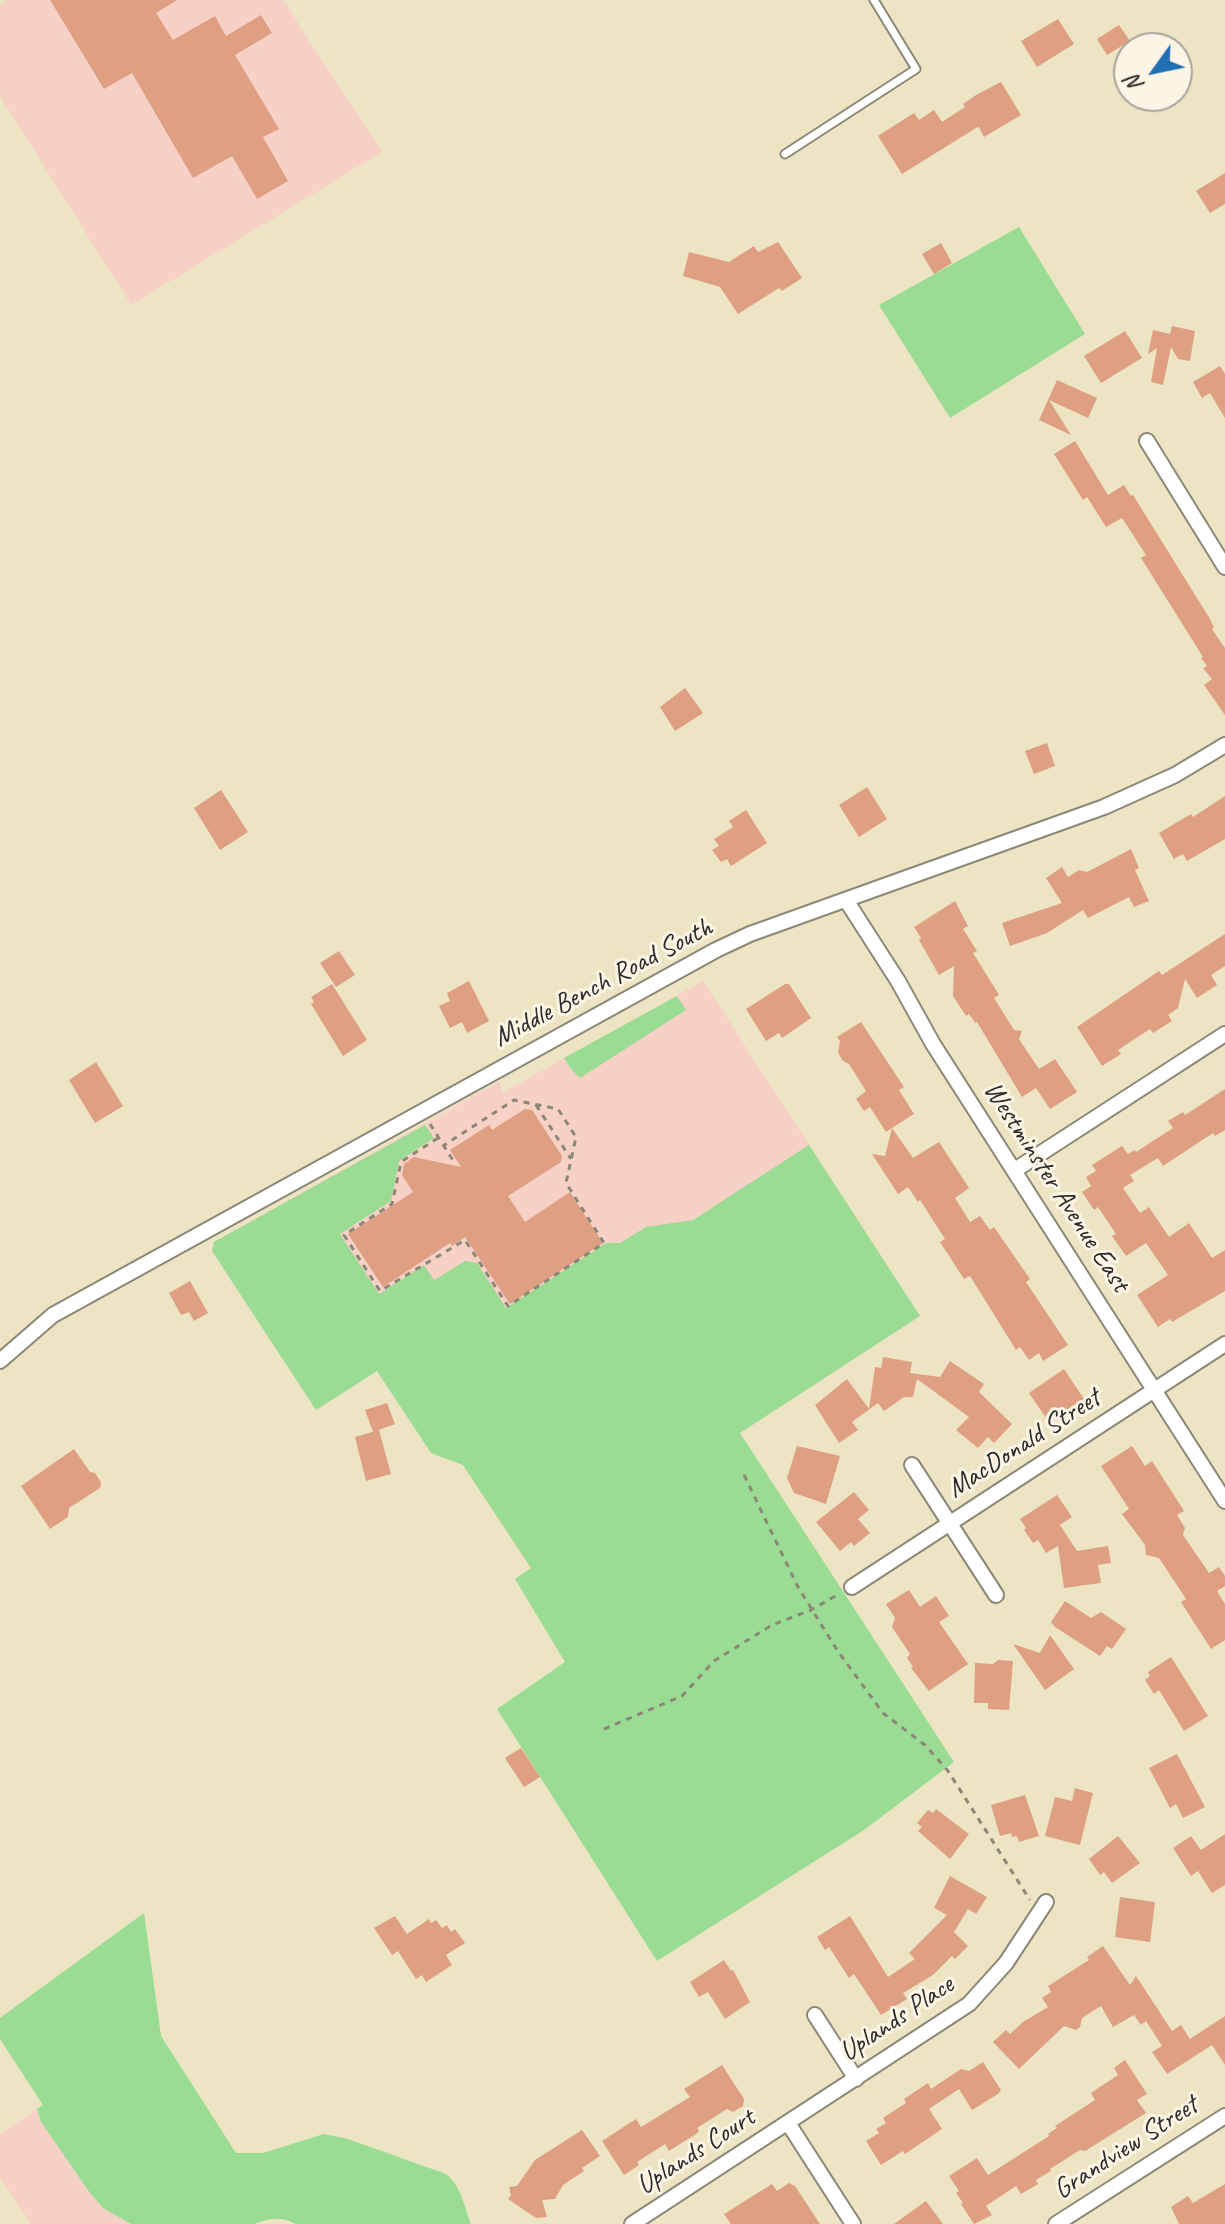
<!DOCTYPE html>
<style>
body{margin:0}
#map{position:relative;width:1225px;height:2224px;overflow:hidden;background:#ede4c4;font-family:Caveat,sans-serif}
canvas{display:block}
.north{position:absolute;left:1113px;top:32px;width:80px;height:80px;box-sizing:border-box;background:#fcf5e5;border:2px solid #a8a49b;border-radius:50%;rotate:237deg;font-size:22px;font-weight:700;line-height:32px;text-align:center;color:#2b2b2b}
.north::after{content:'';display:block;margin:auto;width:28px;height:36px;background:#1f6fb2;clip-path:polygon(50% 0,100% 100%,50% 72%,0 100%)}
</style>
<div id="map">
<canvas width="1225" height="2224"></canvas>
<div class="north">N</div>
</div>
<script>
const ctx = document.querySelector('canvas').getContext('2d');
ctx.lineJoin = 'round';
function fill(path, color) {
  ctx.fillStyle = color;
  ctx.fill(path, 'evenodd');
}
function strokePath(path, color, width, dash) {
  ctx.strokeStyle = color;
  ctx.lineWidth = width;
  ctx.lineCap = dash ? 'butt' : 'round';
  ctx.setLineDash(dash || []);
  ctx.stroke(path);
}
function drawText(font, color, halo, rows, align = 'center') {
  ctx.font = font + ' Caveat,sans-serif';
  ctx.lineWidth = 6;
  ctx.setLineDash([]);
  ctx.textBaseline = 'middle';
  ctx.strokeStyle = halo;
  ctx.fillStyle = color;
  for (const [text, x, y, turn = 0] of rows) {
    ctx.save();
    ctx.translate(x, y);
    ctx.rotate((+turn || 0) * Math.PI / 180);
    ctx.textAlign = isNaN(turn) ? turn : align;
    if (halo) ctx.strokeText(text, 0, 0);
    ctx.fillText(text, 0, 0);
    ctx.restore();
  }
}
fill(new Path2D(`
 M8,0H283L382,152L131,305L0,96V5Z
 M703,981L920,1316L531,1569L463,1465L431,1453L377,1371L316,1410L212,1251L214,1242L500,1081L502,1093Z
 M37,2109L41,2122L90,2193L103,2208L131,2224H31L0,2177V2134Z`), '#f7d1c6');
fill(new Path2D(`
 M1019,227L1085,334L950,418L879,305Z
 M677,996L686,1010L580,1078L571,1069L564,1058Z
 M425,1125L434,1138L399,1161L391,1201L340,1234L379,1294L424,1265L434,1280L465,1261L477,1263L506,1308L606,1243H620L646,1227L693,1220L809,1145L920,1316L740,1433L954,1762L864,1830L657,1961L497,1709L565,1662L515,1579L531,1568L463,1465L431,1453L377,1371L316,1410L212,1251L214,1242Z
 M144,1913L161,2036L236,2153H263L324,2134L348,2139L446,2174C462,2187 464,2206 471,2224H296C281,2216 270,2218 254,2224H131L103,2208L90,2193L41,2122L37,2109L43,2105L0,2039V2018Z`), '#9adc93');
fill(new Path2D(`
 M50,0H177L156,13L173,40L215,16L226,36L261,15L272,33L235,55L279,129L263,137L288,181L257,199L232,156L193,178L132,73L104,89Z
 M1058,19L1074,44L1037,67L1021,41Z
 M1119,25L1130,41L1107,55L1097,39Z
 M1001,82L1021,115L984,137L979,127L976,128L902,174L878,136L914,113L919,120L934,110L942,122L965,107L963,104L976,95Z
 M1225,173V204L1210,213L1196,191Z
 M778,242L802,278L782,291L779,288L738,314L720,287L683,276L689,252L729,262L754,246L758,252Z
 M941,243L952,263L934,274L922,254Z
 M1172,326L1195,331L1190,361L1178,359L1171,347L1163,385L1151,382L1157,348L1148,354L1153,330L1170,334Z
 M1125,331L1142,358L1101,383L1084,356Z
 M1220,366L1225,374V418L1210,393L1202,398L1193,382Z
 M1057,380L1097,398L1088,418L1049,400L1071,435L1039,420Z
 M1075,441L1108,495L1124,485L1131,496L1133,495L1210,619L1214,628L1212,629L1225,648V715L1204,685L1212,679L1203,668L1207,666L1201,658L1203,657L1141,558L1146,555L1122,518L1106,527L1087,497L1083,500L1054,454Z
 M685,688L703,713L675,731L660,707Z
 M1047,743L1055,766L1034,774L1025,751Z
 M867,787L887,819L859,837L839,805Z
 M221,790L248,832L220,850L194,808Z
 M1225,796V839L1187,861L1183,854L1174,859L1159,833L1191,814L1193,817Z
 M746,810L767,843L731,866L727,859L721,862L712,850L719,846L714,839L733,827L729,821Z
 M1131,849L1139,868L1135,870L1149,901L1134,907L1129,897L1088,918L1083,910L1047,933L1010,946L1002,923L1062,903L1046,878L1062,867L1068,877L1079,870L1087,872Z
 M955,901L968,926L963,929L977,951L973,953L999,995L994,998L1014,1030L1022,1031L1019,1039L1039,1069L1055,1059L1077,1092L1050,1109L1036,1088L1022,1097L977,1022L975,1023L969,1014L966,1016L953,996L954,966L939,975L919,940L921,938L914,927Z
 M1225,934V966L1211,975L1217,985L1197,998L1185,979L1178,1008L1168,1015L1172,1021L1153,1033L1150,1029L1118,1050L1121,1054L1102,1066L1077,1027L1159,971L1162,975Z
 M339,951L355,975L336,987L320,963Z
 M469,981L489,1021L467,1033L462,1022L450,1028L439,1006L450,1001L447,993Z
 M332,984L367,1040L343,1056L311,1004L314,1002L311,997Z
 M785,984H789L811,1018L782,1038L779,1033L766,1041L746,1009Z
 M861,1022L904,1087L899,1090L914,1114L892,1128L913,1158L939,1142L969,1188L955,1198L970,1222L980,1216L990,1230L994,1227L1030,1279L1026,1282L1068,1345L1043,1361L1039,1353L1029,1360L1020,1347L1016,1350L970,1276L964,1279L940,1242L945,1239L920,1200L918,1202L908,1187L898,1194L872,1154L885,1156L892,1128L886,1132L870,1107L864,1111L856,1099L866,1091L849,1064L843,1061L838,1053L840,1041L837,1037Z
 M96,1062L123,1106L95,1123L69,1080Z
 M1225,1089V1130L1215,1136L1213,1133L1163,1166L1158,1158L1130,1175L1134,1181L1123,1188L1140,1213L1149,1207L1169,1237L1189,1223L1212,1258L1225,1250V1291L1172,1322L1170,1319L1158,1327L1137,1295L1168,1275L1146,1243L1126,1256L1112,1236L1116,1234L1098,1207L1094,1210L1082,1192L1091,1186L1086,1177L1096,1171L1092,1165L1122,1146L1128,1154L1135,1150L1136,1152L1173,1128L1168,1121L1183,1112L1185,1115Z
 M525,1109L532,1110L562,1156L561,1162L508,1196L525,1222L570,1192L603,1243L510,1304L465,1237L452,1246L450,1243L383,1287L348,1234L413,1192L402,1175L404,1164L414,1157L461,1167L450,1150L489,1125L492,1130Z
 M190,1281L208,1313L194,1321L189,1312L181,1315L169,1293Z
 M883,1357L912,1362L910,1373L940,1377L950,1361L984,1384L979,1392L1012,1424L994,1443L988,1437L978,1448L956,1430L969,1417L917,1379L913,1397H904L884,1411L878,1403L852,1422L858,1430L839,1443L815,1405L847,1379L869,1409L875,1367L881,1368Z
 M1064,1369L1084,1399L1065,1411L1062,1408L1046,1418L1029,1393Z
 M387,1403L395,1424L373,1432L365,1410Z
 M379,1430L391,1474L366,1481L355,1437Z
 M797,1446L840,1456L826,1504L794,1493L787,1478Z
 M1132,1446L1145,1466L1152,1461L1184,1511L1177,1515L1185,1528L1183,1535L1209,1573L1219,1567L1225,1576V1586L1217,1591L1225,1604V1640L1211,1649L1181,1602L1186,1599L1159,1558L1146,1555L1145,1545L1122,1514L1129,1509L1101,1466Z
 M74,1449L90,1472L95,1473L101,1482L100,1488L69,1508L68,1517L50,1529L21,1486Z
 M854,1492L869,1510L858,1519L870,1533L854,1546L851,1542L840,1551L816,1522Z
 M1057,1495L1072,1517L1060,1525L1077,1551L1108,1546L1111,1563L1098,1565L1101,1583L1064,1588L1058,1546L1046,1553L1038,1540L1033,1543L1024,1530L1026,1528L1020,1519Z
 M909,1590L920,1607L936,1596L949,1616L939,1622L968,1664L929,1691L911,1668L913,1667L907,1658L910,1654L892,1627L895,1618L886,1604Z
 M1065,1601L1091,1618L1101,1612L1126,1629L1112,1649L1107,1646L1100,1656L1055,1627L1051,1622Z
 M1050,1635L1074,1669L1045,1690L1013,1644L1040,1653Z
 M1171,1657L1208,1716L1184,1731L1159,1690L1154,1694L1145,1680L1150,1676L1148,1672Z
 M998,1660L1013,1661L1009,1710L988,1709V1703H974L975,1663L993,1664Z
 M521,1748L540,1777L524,1787L505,1758Z
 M1177,1754L1205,1807L1183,1818L1176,1804L1170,1808L1149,1768Z
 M1075,1788L1093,1793L1080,1845L1045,1836L1055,1797L1072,1801Z
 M1025,1795L1039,1836L1019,1842L1017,1836L1012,1837L1011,1833L1000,1836L991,1805Z
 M936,1809L969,1834L950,1859L918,1831L922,1827L917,1823L928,1810L933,1813Z
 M1225,1834V1885L1212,1893L1198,1871L1191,1876L1173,1848L1191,1836L1201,1850Z
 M1118,1836L1140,1863L1112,1883L1104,1872L1100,1875L1089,1859Z
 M950,1876L987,1897L976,1914L968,1909L954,1932L968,1946L955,1959L952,1956L933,1975L903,1993L907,1999L881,2015L854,1974L849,1978L829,1947L825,1950L817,1937L850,1916L888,1977L915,1959L909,1953L947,1915L934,1908Z
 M1120,1897L1155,1902L1150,1942L1115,1937Z
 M395,1916L407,1934L429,1919L431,1923L436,1920L442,1928L447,1925L451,1932L455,1929L465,1943L446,1955L452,1965L426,1982L422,1975L416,1979L398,1951L392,1955L374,1928Z
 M1103,1946L1130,1985L1136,1976L1172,2031L1181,2025L1190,2039L1225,2016V2065L1212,2045L1167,2074L1152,2052L1162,2046L1146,2021L1141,2025L1134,2015L1113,2027L1101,2006L1082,2018L1080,2027L1076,2030L1064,2026L1019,2069L993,2042L1006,2030L1010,2034L1023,2022L1048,2007L1042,1998L1051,1992L1048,1986L1089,1960L1087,1957Z
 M724,1960L731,1971L733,1970L750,2002L725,2019L708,1992L699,1997L690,1982Z
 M1125,2060L1147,2094L1137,2100L1146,2113L1085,2151L1080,2150L1050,2169L1051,2171L1036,2180L1038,2184L1021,2194L1016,2186L986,2206L992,2215L974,2224L961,2204L963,2203L956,2193L959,2191L949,2176L977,2158L988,2175L1049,2136L1048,2134L1057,2128L1055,2126L1095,2100L1091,2093L1118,2075L1114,2068Z
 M983,2062L1001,2090L998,2094L972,2110L959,2089L929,2109L942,2129L905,2154L903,2151L881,2165L866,2141L879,2133L876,2129L886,2123L883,2118L906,2103L904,2099L928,2083L931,2089L961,2069L969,2071Z
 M722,2065L744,2099L743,2106L733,2112L727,2109L697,2128L699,2131L696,2134L669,2151L665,2144L637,2162L639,2165L624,2175L602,2141L636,2119L641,2127L690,2097L684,2089Z
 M582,2130L600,2156L582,2168L584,2171L563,2185L555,2199L542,2200L547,2217L536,2218L508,2199L511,2195L509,2187L517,2186L535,2160Z
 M789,2183L795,2186L820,2224H731L724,2214L772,2184L777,2191Z
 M1225,2184V2224H1179L1171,2207L1188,2196L1193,2203Z
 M926,2201L943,2224H894Z`), '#de9f83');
const lane = new Path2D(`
 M785,154L916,69L874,0`);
const street = new Path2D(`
 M1147,441L1225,567
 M846,900L898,981L933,1044L1225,1501
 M1015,1170L1225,1034
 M0,1361L53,1315L716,950L750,934L1104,807L1175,775L1225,745
 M912,1465L996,1595
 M852,1587L1225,1344
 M815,2015L856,2079
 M788,2123L853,2224
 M632,2224L969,2004L1006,1963L1046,1902
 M1056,2224L1225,2116`);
strokePath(lane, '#8c8878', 11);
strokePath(street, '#8c8878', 18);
strokePath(new Path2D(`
 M536,1105L571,1159
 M430,1124L454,1162
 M438,1138L401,1162L392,1204L344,1235L380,1291L465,1240L508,1306L604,1243L566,1183L576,1137L558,1109L514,1100L443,1146
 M744,1475L798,1587L837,1650L883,1713L925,1745L948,1771L1030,1900
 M604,1729L682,1696L714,1661L772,1625L811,1610L839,1594`), '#8c8878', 3, [6, 6]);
strokePath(lane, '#fff', 7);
strokePath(street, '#fff', 14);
drawText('28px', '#2b2b2b', '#fcf5e5', [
 ["Middle Bench Road South",603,983,-28],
 ["Westminster Avenue East",1056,1187,57],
 ["MacDonald Street",1024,1444,-33],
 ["Uplands Place",897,2019,-34],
 ["Grandview Street",1126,2148,-33],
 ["Uplands Court",696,2152,-33]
]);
</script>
